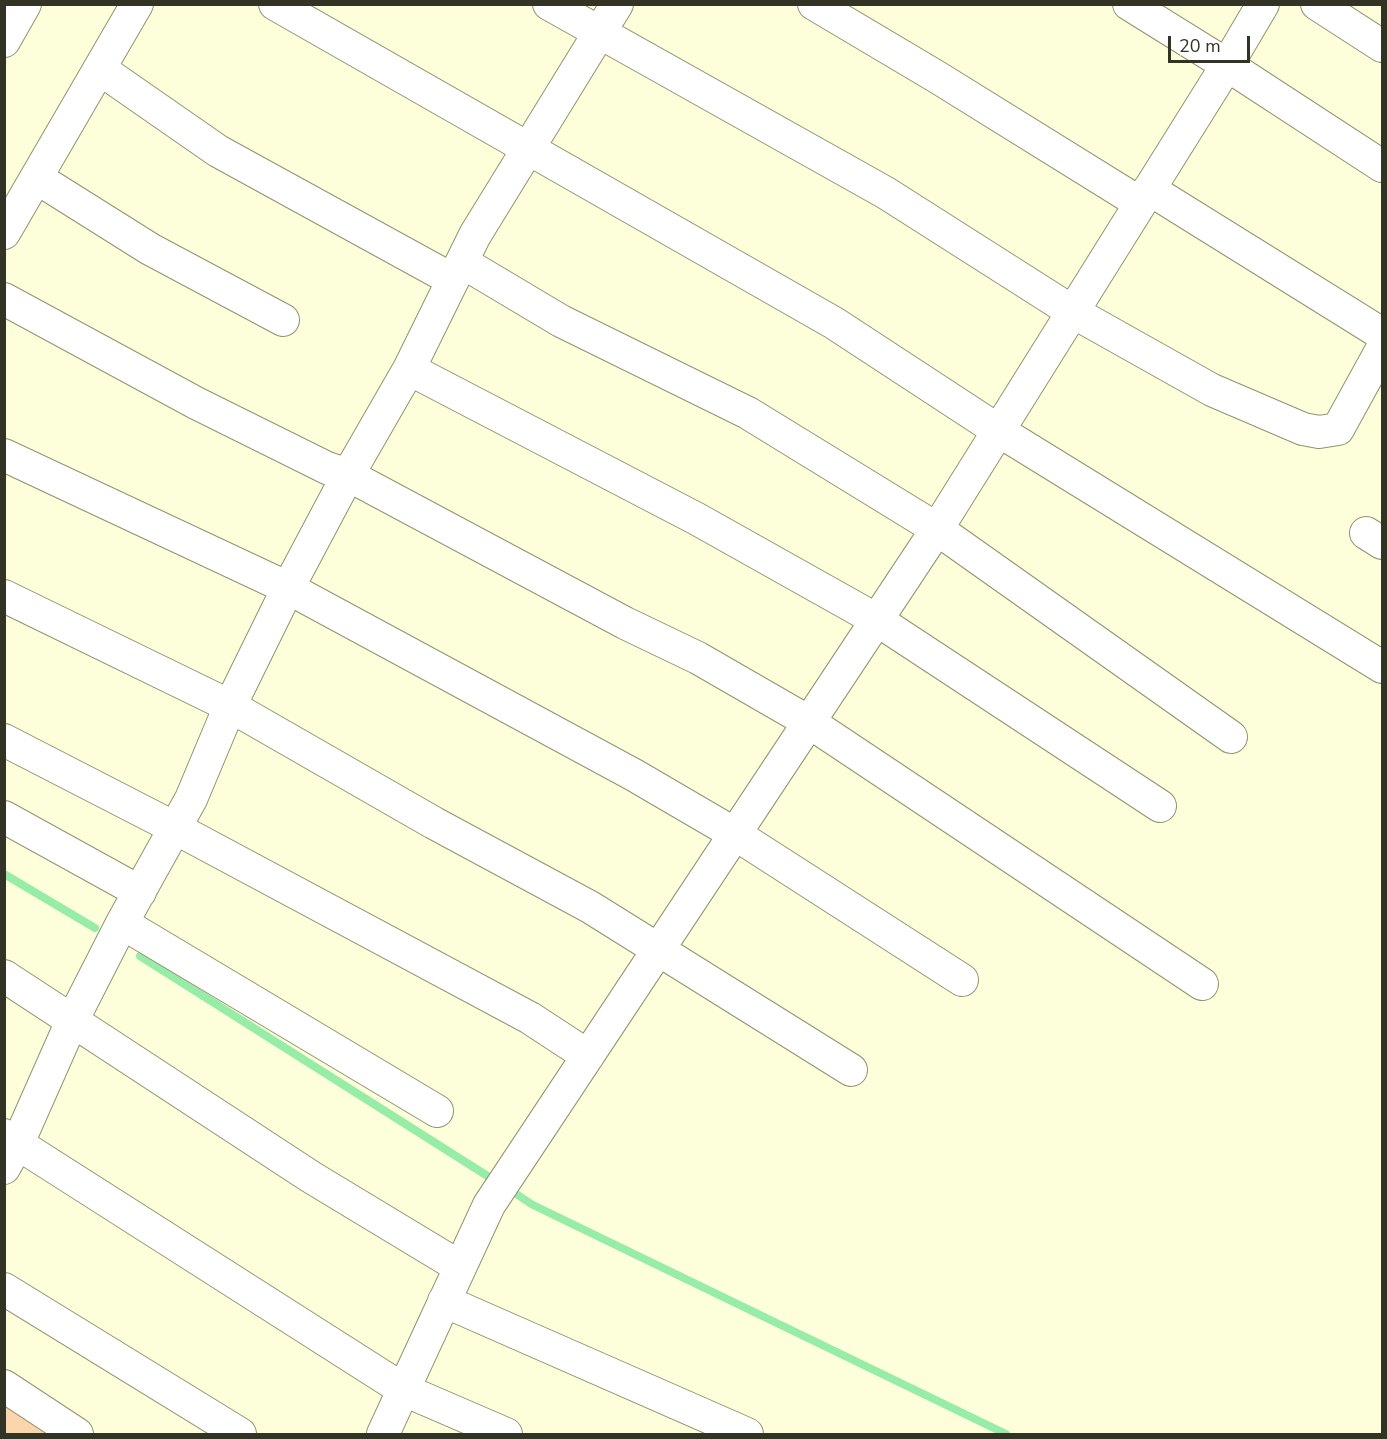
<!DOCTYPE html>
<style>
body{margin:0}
#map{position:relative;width:1387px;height:1439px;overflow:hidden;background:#fdfeda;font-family:"Nunito Sans",sans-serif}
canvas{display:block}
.frame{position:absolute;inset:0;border:6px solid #323325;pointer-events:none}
.scale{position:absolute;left:1168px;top:36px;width:82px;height:27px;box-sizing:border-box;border:3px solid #323325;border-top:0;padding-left:8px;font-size:18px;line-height:21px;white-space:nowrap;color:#323325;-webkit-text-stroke:4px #fff;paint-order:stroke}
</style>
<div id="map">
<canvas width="1387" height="1439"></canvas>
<div class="frame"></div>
<div class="scale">20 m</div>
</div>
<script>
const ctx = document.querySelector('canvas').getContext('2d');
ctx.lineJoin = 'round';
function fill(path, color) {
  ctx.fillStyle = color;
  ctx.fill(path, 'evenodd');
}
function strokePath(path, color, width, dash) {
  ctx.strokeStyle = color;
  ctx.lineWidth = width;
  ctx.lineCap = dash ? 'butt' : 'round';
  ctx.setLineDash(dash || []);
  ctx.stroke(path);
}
fill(new Path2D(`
 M5,1400L58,1434H5Z`), '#fbd5ac');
strokePath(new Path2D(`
 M4,874L95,928
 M140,956L497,1182
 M507,1188L533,1205L1006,1434`), '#97eca8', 8);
const minor = new Path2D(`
 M275,4L834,323L999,431L1382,667
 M549,4L886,193L1073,312L1212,390L1303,429L1319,432L1338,429L1382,349
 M814,4L937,77L1140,203
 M1129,4L1227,65L1382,166
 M1317,4L1382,46
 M4,41L25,4
 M100,69L218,151L453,280
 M37,178L150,249L283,320
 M1149,189L1382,334
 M4,233L137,4
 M462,262L561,321L748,413L937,529L1231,737
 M4,299L196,403L327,468L348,475L625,623L698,658L809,722L1202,984
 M409,369L697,519L877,620L1160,806
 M4,455L288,588L634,775L735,834L962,980
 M1366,533L1382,543
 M4,596L230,706L434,823L590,907L851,1070
 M4,740L175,828L530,1018L588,1056
 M4,817L140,892
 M122,923L437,1111
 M4,976L311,1177L460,1267
 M4,1135L404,1390L506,1434
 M4,1168L18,1143L72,1021L122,923L191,799L230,706L288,588L348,475L409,369L475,235L617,4
 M4,1289L240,1434
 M444,1301L747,1434
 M4,1386L77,1434
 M383,1434L489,1205L937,529L1227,65L1263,4`);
strokePath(minor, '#929371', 34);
strokePath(minor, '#fff', 32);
</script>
